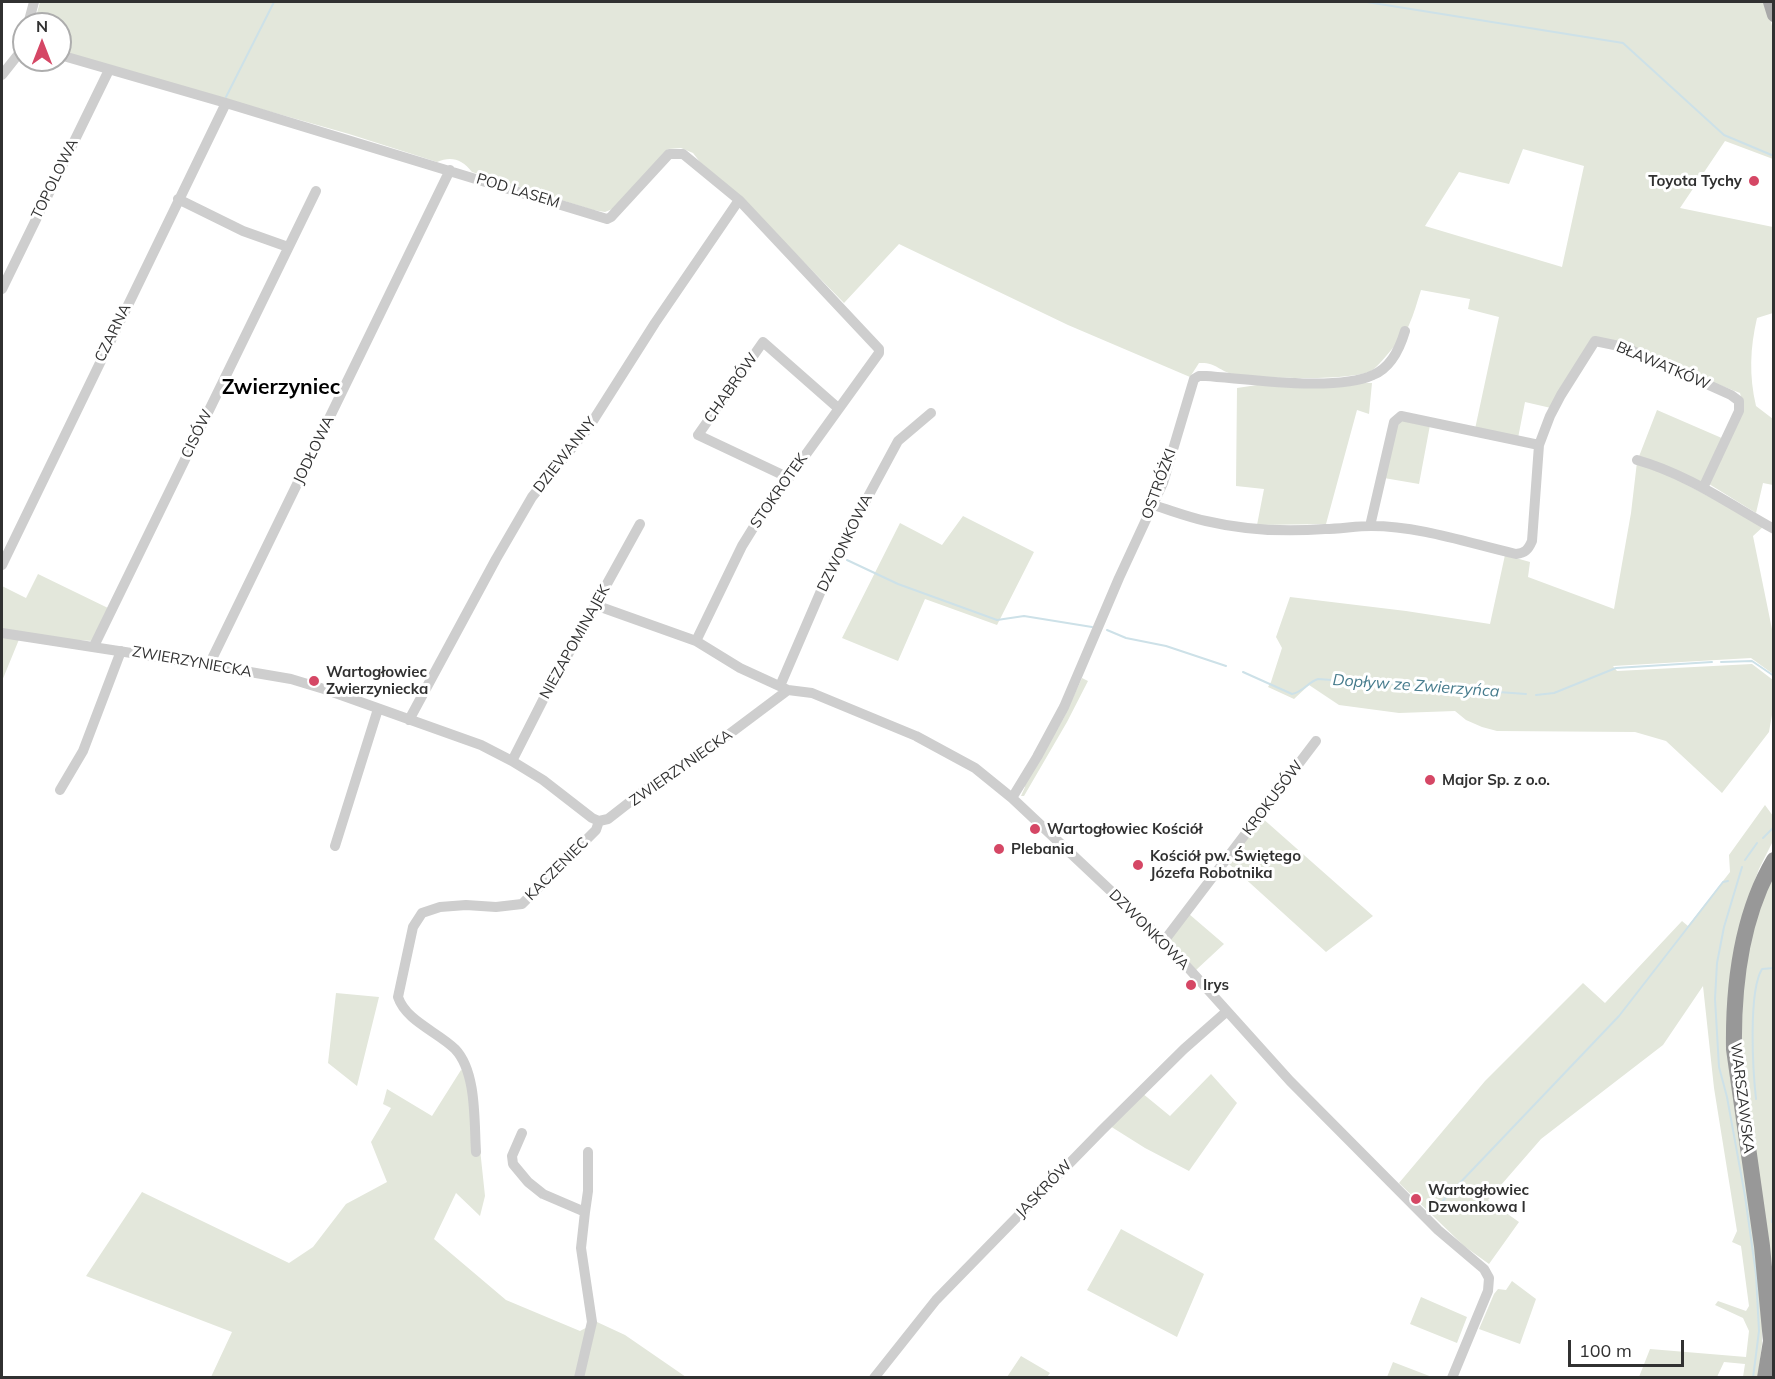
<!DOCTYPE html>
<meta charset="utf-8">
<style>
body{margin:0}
#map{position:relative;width:1775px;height:1379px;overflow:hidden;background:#fff;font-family:Mulish,sans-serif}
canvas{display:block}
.frame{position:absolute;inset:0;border:3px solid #313131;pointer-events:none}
.north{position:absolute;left:12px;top:12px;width:60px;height:60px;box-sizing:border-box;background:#fff;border:2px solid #adadad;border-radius:50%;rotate:0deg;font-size:16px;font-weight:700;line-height:24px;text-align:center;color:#313131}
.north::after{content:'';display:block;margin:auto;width:21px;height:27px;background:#d54765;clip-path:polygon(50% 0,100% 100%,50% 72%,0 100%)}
.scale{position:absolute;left:1568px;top:1340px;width:116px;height:27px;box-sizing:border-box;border:3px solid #313131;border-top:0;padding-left:8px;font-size:18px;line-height:21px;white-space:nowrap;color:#313131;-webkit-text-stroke:4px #fff;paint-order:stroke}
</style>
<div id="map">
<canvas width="1775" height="1379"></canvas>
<div class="frame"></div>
<div class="north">N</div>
<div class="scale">100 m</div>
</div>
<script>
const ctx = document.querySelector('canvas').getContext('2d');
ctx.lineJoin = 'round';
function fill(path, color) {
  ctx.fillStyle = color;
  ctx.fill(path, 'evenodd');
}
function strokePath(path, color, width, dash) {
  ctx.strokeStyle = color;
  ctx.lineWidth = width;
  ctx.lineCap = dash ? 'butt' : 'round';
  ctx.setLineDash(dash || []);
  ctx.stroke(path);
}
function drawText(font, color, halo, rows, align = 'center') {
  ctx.font = font + ' Mulish,sans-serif';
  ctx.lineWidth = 6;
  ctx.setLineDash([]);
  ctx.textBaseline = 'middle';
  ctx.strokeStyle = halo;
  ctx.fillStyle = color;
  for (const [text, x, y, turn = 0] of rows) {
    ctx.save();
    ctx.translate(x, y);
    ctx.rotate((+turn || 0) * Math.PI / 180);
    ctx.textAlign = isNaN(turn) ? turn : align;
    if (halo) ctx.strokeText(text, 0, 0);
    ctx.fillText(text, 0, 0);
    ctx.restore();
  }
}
fill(new Path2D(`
 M40,2H1766L1773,30V159L1725,141L1680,208L1773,227V313L1757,318C1750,348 1749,376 1756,406L1773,419V485L1763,483L1756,513L1709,484L1744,408L1740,393L1599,338L1551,408L1525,402L1518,438L1475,429L1499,317L1468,309L1470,299L1421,290C1417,302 1414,314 1409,325C1407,331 1378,368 1371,371C1352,381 1256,379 1233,374C1219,371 1216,362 1199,363L1190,377L1068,325L899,244L844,303L741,198L700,162L693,153L681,148L668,149L615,208L605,212L593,210L472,172C462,159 451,156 437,162L349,134L60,52V24H34ZM1523,149L1584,166L1562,267L1425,226L1459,172L1509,184Z
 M1372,383L1369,414L1357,410L1326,524L1257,525L1264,489L1236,486L1237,388L1264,384Z
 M1657,410L1724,439L1701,485L1638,459Z
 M1403,420L1430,425L1419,484L1384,478L1397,424Z
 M1637,462L1650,465L1764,526L1753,536L1773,634V674L1751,658L1613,666L1617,671L1752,664L1773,680V709L1769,732L1722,793L1666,741L1635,732L1497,731L1482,727L1466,720L1455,711L1399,713L1339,705L1309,685L1294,699L1268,687L1271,682L1282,648L1276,637L1290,597L1406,611L1490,624L1505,555L1530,562L1528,577L1614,609L1631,513Z
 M963,516L1034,552L997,625L925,599L898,661L842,638L900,523L942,545Z
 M38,574L108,608L93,641L20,637L2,681V586L26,598Z
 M1082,678L1088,681L1067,722L1024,796H1021L1025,787L1024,786L1063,719Z
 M1765,805L1773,816V841L1759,869L1750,894L1734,953L1762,1288V1344L1758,1377H1743L1745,1364L1724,1362L1717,1377H1639L1650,1349L1746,1357L1749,1331L1743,1318L1715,1305L1718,1301L1746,1311L1749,1306L1741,1246L1732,1242L1737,1231L1714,1088L1703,986L1663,1045L1541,1139L1488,1200L1519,1222L1489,1264L1464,1246L1399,1183L1485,1081L1583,983L1605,1003L1682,921L1688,926L1730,872L1729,855Z
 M1261,817L1373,916L1326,952L1229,864Z
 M1773,873L1774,1239L1771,1268L1740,1042L1741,1002L1750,940L1757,914Z
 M1189,914L1224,944L1196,970L1170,939Z
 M336,993L379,997L357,1086L328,1063Z
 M461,1070L472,1074L485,1196L480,1216L456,1193L434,1239L506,1300L580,1331L597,1322L625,1335L686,1377H211L232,1332L86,1276L142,1192L289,1263L313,1247L346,1204L387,1182L371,1142L391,1108L383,1104L387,1089L432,1116Z
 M1211,1074L1237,1103L1189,1171L1145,1148L1110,1126L1142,1093L1170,1116Z
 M1121,1229L1204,1274L1177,1337L1087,1290Z
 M1512,1281L1536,1299L1520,1344L1479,1329L1494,1294L1498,1289L1506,1290Z
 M1421,1297L1467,1317L1457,1343L1410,1324Z
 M1021,1356L1050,1373L1047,1377H1007Z
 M1393,1362L1432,1377H1387Z`), '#e3e7db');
strokePath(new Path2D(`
 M1367,2L1623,43L1724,135L1774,156
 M226,97L274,2
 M847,560L898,584L997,620L1024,616L1092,627
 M1107,630L1126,638L1166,646L1226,666
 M1721,662L1752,661L1774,676
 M1243,672L1292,694C1303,692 1308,682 1318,679L1526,694
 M1536,695L1554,693L1616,668L1712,662
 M1763,838L1774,827
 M1745,860L1757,843
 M1742,867L1724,927L1717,963L1715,999L1719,1067L1727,1097L1745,1196L1756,1274L1759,1331L1753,1378
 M1756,1099C1753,1072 1748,992 1762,969L1774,968
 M1435,1209L1619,1016L1723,882L1728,881
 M1772,1222L1774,1206`), '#cde1e8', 2);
strokePath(new Path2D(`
 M28,24L34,2
 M60,55L226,103L607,219L611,217L669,154H683L739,200L879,349V353L755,525L742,546L696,641
 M2,75L21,51L24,44
 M178,199L243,231L288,247
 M2,289L109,70
 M1637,460C1687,474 1729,504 1774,529
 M787,477L698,435L763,342L838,408
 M1153,505C1170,510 1188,517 1206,521C1244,530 1286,532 1325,529C1340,529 1356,526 1371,526C1420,526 1468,543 1516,554C1525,553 1528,550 1532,541L1539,445L1550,416L1561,395L1595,341L1624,347L1731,395L1739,401V411L1703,488
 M1370,526L1394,422L1401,416L1539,445
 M2,565L226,103
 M595,605L696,641L740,668L788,690L812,693L916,736L975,768L1012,798L1164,941L1290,1081L1438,1230L1484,1269L1489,1278L1488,1291L1452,1378
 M2,633L209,665L291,679L324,689L481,745L512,761L543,780L592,818L599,821L608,819L658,780L716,744L788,690
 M94,646L316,191
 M209,665L450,170
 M780,686L836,556L898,441L931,413
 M409,720L496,559L532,497L589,427L655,323L739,200
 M512,761L545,696L640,524
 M60,790L83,751L121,651
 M1012,798L1037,757L1064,707L1119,578L1163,483L1194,379L1199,376H1206C1249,379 1336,392 1373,375C1390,368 1400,348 1405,331
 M335,846L378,709
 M1164,941L1316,741
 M522,1133L512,1156L513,1164L528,1182L543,1194L585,1212L581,1248L592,1322L579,1378
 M476,1152C474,1122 477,1072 455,1049C438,1032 406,1021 398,997L413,927L422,913L440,907L466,905L496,907L522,904L596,830L599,821
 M585,1212L588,1191V1152
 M874,1378L936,1300L1102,1130L1184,1049L1226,1012`), '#cecece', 10);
strokePath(new Path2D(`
 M1770,2L1774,15`), '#a9a9a9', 14);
strokePath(new Path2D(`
 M1765,1378L1771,1341L1762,1246L1734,1049C1733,985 1741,916 1774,860`), '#989898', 16);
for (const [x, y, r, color] of [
 [1754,181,6,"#d54765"],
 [314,681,6,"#d54765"],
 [1430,780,6,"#d54765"],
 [1035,829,6,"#d54765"],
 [999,849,6,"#d54765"],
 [1138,865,6,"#d54765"],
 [1191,985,6,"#d54765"],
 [1416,1199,6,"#d54765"]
]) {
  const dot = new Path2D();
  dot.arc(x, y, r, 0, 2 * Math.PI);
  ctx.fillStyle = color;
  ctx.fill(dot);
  strokePath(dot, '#fff', 2);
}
drawText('15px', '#313131', '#fff', [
 ["TOPOLOWA",55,179,-64],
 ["POD LASEM",518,191,17],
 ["CZARNA",113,333,-64],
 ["BŁAWATKÓW",1663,366,23],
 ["CHABRÓW",731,388,-55],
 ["CISÓW",197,434,-64],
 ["JODŁOWA",314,450,-64],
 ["DZIEWANNY",565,455,-52],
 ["OSTRÓŻKI",1159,484,-70],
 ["STOKROTEK",779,491,-55],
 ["DZWONKOWA",845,543,-64],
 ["NIEZAPOMINAJEK",575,642,-61],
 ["ZWIERZYNIECKA",192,662,10],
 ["ZWIERZYNIECKA",681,768,-35],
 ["KROKUSÓW",1273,798,-53],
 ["KACZENIEC",557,869,-45],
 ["DZWONKOWA",1149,930,45],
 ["WARSZAWSKA",1742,1098,83],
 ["JASKRÓW",1044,1189,-46]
]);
drawText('bold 15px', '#313131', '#fff', [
 ["Toyota Tychy",1742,181,"right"],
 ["Wartogłowiec",326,672],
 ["Zwierzyniecka",326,689],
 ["Major Sp. z o.o.",1442,780],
 ["Wartogłowiec Kościół",1047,829],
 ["Plebania",1011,849],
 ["Kościół pw. Świętego",1150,856],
 ["Józefa Robotnika",1150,873],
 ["Irys",1203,985],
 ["Wartogłowiec",1428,1190],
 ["Dzwonkowa I",1428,1207]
], 'left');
drawText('italic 16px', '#467b8c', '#fff', [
 ["Dopływ ze Zwierzyńca",1416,686,4]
]);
drawText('bold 21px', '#000', '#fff', [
 ["Zwierzyniec",281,388]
]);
</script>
